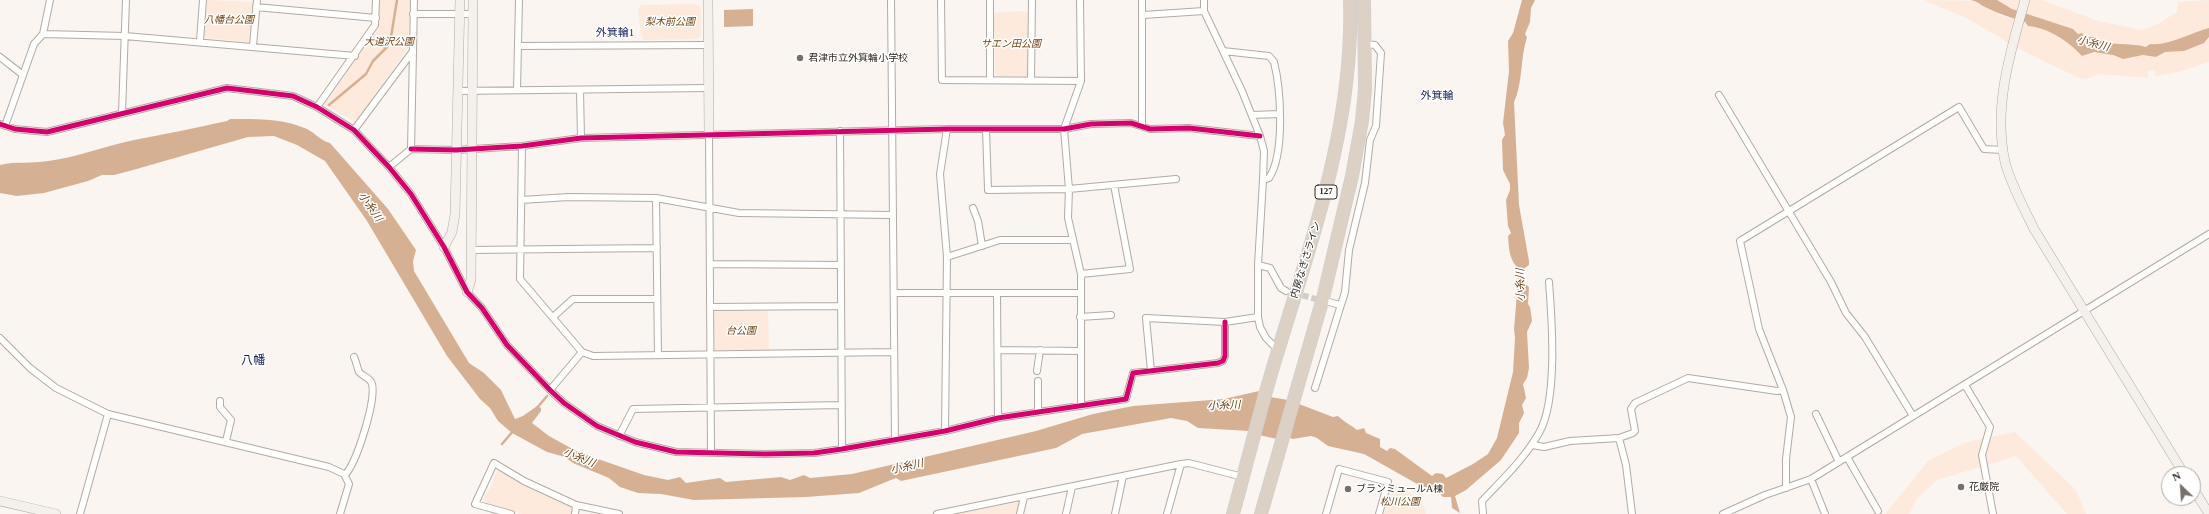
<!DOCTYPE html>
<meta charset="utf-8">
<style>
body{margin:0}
#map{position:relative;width:2209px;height:514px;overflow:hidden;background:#faf5f1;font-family:"Times New Roman",serif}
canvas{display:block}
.north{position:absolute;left:2161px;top:466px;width:40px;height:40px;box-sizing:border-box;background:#fff;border:1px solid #aca9a6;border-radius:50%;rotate:335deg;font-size:11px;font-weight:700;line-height:16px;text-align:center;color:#302821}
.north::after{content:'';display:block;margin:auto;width:14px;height:18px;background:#77706a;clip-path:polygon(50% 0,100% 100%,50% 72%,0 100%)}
</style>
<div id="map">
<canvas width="2209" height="514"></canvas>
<div class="north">N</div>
</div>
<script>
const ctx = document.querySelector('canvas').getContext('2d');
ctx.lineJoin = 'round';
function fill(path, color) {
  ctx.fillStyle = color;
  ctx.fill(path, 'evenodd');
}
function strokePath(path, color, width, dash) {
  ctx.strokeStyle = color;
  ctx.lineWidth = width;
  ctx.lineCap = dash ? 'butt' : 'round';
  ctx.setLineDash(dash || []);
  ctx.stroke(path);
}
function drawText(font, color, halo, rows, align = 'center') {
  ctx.font = font + ' "Times New Roman","Noto Sans JP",serif';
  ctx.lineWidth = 3;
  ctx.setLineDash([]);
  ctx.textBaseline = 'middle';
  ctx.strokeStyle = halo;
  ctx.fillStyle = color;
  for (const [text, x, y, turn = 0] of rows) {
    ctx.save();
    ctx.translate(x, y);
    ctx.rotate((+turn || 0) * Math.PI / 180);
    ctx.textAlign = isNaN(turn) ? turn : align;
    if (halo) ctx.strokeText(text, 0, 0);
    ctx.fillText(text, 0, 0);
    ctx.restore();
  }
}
fill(new Path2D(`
 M207,0L253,2L250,40L248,42L206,38L203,35Z
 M378,0H410L408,48L356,122L353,121L324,104L377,26Z
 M1924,0L1978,1C1990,14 2009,18 2025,22L2028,26C2049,28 2068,41 2082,56C2094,52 2106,50 2117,58L2143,55L2156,57L2165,52L2184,51L2207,41L2209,37V62L2178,72L2156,76L2154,70L2147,72L2149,78L2099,74L2086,79L2079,78L2007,43L2003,39L1966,18Z
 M1997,0H2042L2098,21L2142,30L2158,24L2177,12L2178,2L2209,0V28C2190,33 2169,46 2150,44L2146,47L2135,44L2103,42L2084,37L2073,29L2012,9Z
 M695,4L701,8V35L697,39L644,40L641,36L638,9L641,5Z
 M1018,11L1028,12L1029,74L1025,77L997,76L995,73L994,13Z
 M716,311H768L769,351H714L713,315Z
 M2015,432L2076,490L2086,514H2067L2016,456L1937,480L1916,500L1909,514H1885L1929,460L1967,442Z
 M502,470L522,483L571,506L572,514H522L485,504L483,499L491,487L496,472Z
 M1393,486L1399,487L1422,500L1426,514H1384L1390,487Z
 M1019,502L1020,504L1018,514H955Z`), '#fdeadc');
fill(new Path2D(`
 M1522,0H1535L1531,8L1530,22L1525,34L1527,37C1520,59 1523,83 1514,102L1519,205L1529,261V265L1525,268L1522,281L1529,287L1528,304L1530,307L1532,321L1527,332L1529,368L1527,378L1523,384L1526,398L1522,405L1524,413L1519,423V433L1501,460L1466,490L1455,496L1460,513L1452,508L1451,497H1443L1437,491L1419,485L1364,454L1328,446L1317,438L1311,436L1293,439L1290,438L1299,404L1333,417L1338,416C1344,422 1351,425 1357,430L1364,428L1366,433L1380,439V447L1387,451L1390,448L1395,449L1432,476L1436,473L1443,474L1446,478L1473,464L1488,454L1497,438L1513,372L1515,338L1514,329L1519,269C1509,260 1509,249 1508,236L1511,233L1508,226L1506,200L1510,190V184L1503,170L1502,140L1505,135L1503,123L1509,71L1508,41L1513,33Z
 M1970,0H1997L2012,9L2073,29L2078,34L2082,33L2084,37H2095L2097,40C2112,46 2130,42 2146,47L2150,44C2169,46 2190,33 2209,28V37L2204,43L2184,51L2165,52L2156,57L2143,55L2123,59L2113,55L2094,52L2082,56C2068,41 2049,28 2028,26L2025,22C2012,18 1999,14 1987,8C1980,5 1978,1 1970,0Z
 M753,9V26L724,27V10Z
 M230,119C255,119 283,118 307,129C315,133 321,141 330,143L388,209L416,250L413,261L414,271L469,363L484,373L501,390L515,419L523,416L537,406L541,408V411L532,423L549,436L578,452L644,475L668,480L680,477L686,483L720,478L726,482L781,477L790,480L804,475L810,478L852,474L1036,431L1093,414L1133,406L1224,399L1259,391L1249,431L1198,428L1187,421L1171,418L1082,434L1056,448L901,481L896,478L859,493L806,497L694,500L661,494L638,493L620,487L609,478L573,463L565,457L547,452L512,433L498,421L490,408L480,399L447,356L367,221L325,161L297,145L274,136L248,137L133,170L114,175H102L88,181L44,193L17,196L0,193V165C16,161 32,164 48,161C78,157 105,146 134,140C165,134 196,128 227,121Z
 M1270,397L1288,400L1277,439L1259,435Z`), '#d6b093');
strokePath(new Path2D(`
 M329,105L366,74L373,61L387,47L391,37L397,0
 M537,408L547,396
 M502,444L514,430`), '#d6b093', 2.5);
strokePath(new Path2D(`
 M1294,293L1323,301`), '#d2ccc7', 6, [6, 3]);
const street = new Path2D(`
 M891,0L895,439
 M941,0L942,80L1081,81
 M1080,0L1081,81L1064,129L1069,189L1068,218L1081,274V406
 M1142,0V126
 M1204,0V11L1242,91L1260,136L1264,151L1263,180L1258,265V317L1260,327L1266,338L1278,350
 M256,7L376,18
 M413,14H473
 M1143,15L1204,11
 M43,34L125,36L355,56
 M200,41L203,0
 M253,46L257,0
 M518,46L708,45
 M1223,51L1269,56L1274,62C1281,90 1285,154 1269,178L1263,180
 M0,57L23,75
 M990,80V0
 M1031,80L1032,0
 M517,90L519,0
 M580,90L581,138
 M457,91L709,88
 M1719,95L1831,282L1846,313L1865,337L1913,416
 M317,107L375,25L376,0
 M122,113L126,0
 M1252,115L1280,114
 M0,124L15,129L47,132L227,88L293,96L317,107L354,130L389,167L411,194L444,247L467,292L482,308L507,345L550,390L564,403L597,426L635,442L676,452L765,454L814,453L842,449L945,431L998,418L1126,399L1133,373L1218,363L1223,361L1225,356V322
 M5,126L34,44L43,34L50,0
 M986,129L988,190L1069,189L1176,179
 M354,130L413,51L414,0
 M840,131L842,449
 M709,134L711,451
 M522,146L520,279L582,352L593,356L893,352
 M411,149L456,150L522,146L581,138L947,129H1064L1091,124L1131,123L1150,129L1189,128L1260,136
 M389,167L411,149L413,51
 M656,198L658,355
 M521,200L569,197L656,198L739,213L893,215
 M973,208L978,221L982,246
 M471,250L657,248
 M947,257L1000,240H1072
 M710,264L841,265
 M1258,265L1270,268L1281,288L1286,291
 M1081,274L1130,269L1114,185
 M894,293H1080
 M997,294L998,418
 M1329,302L1340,305
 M710,307L841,306
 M553,317L573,299H657
 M1080,317L1111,315
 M0,338L30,368L56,388L108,414L329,467L344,474L349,484L340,514
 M998,350L1081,351
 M1037,371L1040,350
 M1151,371L1146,318L1225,322L1258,317
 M1038,381V412
 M1965,385L1990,427L1982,455L1993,514
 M1315,388L1345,292L1349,250L1365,183L1370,140L1376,126L1381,53L1375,45L1365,44
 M550,390L582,352
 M220,401V407L231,420L226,441
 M1816,414L1839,462
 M945,431L947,257L940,174L947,129
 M619,436L633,409L842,405
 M1619,438L1626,465L1632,514
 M1532,445L1544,447L1570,441L1619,438L1633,433L1635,431L1631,409L1635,403L1688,378L1777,391L1783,390
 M1847,457L1878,511
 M345,475C357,462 376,401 372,384C370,377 363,377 359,372C357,367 356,361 354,357
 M1811,479L1825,514
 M1786,488V459L1791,417L1783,390L1759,329L1740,241L1959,107L1984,149L2003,150
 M80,514L108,414
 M511,514L475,504L494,463L524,481L576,505L619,514
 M575,514L576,505
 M937,514L1181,464L1189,463L1243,477
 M1020,514L1024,497
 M1066,514L1072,487
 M1115,514L1123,476
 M1167,514L1181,464
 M1326,514L1339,469L1388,482L1379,514
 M1483,514L1482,501C1502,480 1525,458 1539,433C1558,400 1552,320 1549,282
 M1723,514L1765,495L1811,479L2209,234`);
const secondary = new Path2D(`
 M708,0L709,134
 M2025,0C2010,53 1993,107 2005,162C2011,185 2024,208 2034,229L2184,474
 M444,247L452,232L455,214L460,0
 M467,292L471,280L473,0
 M2193,488L2209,514
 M0,501L56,514`);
const highway = new Path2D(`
 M1233,514C1248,460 1261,405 1278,351C1313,235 1354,123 1350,0
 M1261,514L1323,298L1352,176L1362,121L1365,89L1364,0`);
strokePath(street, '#b1aba6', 8);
strokePath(secondary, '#b1aba6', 10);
strokePath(highway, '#d4d0ce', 14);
strokePath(street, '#fefefd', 6);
strokePath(secondary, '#f4f0ec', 9);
strokePath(highway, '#ddd1c5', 12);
strokePath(new Path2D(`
 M0,124L15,129L47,132L227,88L293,96L317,107L354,130L389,167L411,194L444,247L467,292L482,308L507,345L550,390L564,403L597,426L635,442L676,452L765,454L814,453L842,449L945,431L998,418L1126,399L1133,373L1218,363L1223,361L1225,356V322
 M411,149L456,150L522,146L581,138L947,129H1064L1091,124L1131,123L1150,129L1189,128L1260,136`), '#d6006c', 5);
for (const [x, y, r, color] of [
 [800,58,4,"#77706a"],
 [1961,487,4,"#77706a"],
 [1348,489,4,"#77706a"]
]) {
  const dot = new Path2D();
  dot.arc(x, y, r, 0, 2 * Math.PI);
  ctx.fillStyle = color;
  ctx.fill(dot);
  strokePath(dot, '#fff', 1.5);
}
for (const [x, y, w] of [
 [1326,192,22]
]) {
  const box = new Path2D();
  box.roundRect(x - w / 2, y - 7, w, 14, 3);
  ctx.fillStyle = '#fff';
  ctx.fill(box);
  strokePath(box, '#302821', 1);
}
drawText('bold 9px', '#302821', null, [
 ["127",1326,192]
]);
drawText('italic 10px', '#734213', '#fff', [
 ["八幡台公園",229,20],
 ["梨木前公園",670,22],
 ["大道沢公園",389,42],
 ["サエン田公園",1011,44],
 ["台公園",741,331],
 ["松川公園",1400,502]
]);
drawText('10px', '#302821', '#fff', [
 ["君津市立外箕輪小学校",808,58],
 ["花厳院",1969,487],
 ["ブランミュールA棟",1356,489]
], 'left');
drawText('10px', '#302821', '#fff', [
 ["内房なぎさライン",1306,260,-73]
]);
drawText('11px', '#17245b', '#fff', [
 ["外箕輪1",615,33],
 ["外箕輪",1437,96]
]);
drawText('italic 11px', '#764416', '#fff', [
 ["小糸川",2093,44,14],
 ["小糸川",370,207,55],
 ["小糸川",1521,285,-91],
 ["小糸川",1224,406,-2],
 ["小糸川",579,458,22],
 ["小糸川",907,467,-12]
]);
drawText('12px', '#17245b', '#fff', [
 ["八幡",253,361]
]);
</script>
